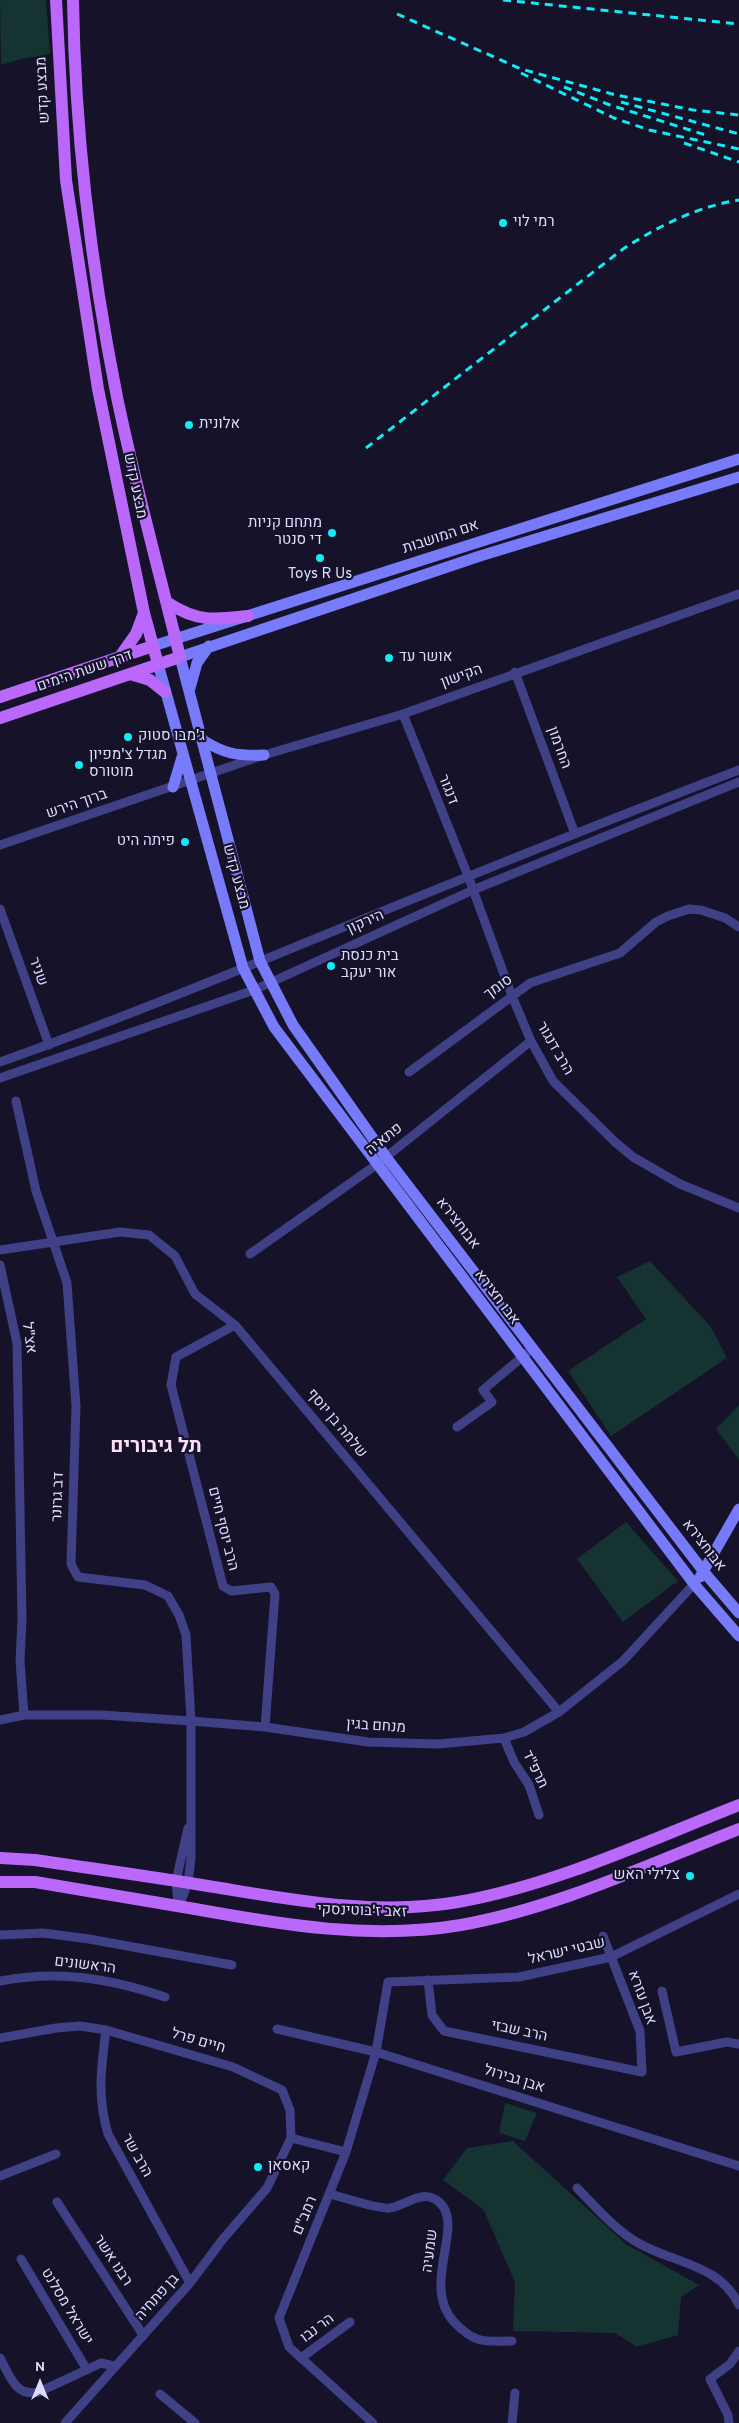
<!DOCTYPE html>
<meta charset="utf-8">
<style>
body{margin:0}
#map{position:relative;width:739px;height:2423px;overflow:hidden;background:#15122a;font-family:Overpass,sans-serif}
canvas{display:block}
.north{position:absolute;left:15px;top:2358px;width:50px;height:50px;-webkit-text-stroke:4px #15122a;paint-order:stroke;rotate:0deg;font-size:14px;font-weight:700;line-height:20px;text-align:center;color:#dedcfe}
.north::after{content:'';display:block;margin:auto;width:18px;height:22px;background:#dedcfe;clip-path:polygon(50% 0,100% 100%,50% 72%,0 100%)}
</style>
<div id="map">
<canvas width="739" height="2423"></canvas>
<div class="north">N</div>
</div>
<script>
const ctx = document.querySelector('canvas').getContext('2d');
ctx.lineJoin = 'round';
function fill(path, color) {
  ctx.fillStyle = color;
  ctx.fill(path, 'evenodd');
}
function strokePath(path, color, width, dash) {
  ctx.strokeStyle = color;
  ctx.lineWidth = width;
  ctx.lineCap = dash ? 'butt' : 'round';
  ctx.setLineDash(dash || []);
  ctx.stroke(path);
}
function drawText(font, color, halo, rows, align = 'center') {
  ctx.font = font + ' Overpass,Heebo,sans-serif';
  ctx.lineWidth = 4.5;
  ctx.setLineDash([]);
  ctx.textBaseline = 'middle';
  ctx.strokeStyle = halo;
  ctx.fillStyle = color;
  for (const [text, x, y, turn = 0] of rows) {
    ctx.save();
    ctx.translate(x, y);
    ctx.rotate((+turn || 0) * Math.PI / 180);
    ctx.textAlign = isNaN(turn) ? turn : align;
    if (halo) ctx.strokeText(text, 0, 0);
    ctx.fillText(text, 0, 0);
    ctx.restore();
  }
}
fill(new Path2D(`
 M0,0H46L50,54L21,59L1,65Z
 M650,1261L711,1327L727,1358L611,1436L568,1371L646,1319L617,1277Z
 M739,1405V1460L716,1429Z
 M626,1522L678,1581L623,1622L577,1559Z
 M505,2103L537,2113L525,2141L499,2133Z
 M513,2141L626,2244L699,2285L681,2297L678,2335L637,2347L615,2333L513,2331L515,2282L483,2209L443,2180L467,2148Z`), '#153330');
strokePath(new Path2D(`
 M515,672L575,834
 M403,714L468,876L512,996L531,1041L553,1081L615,1142L633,1157L680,1184L739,1208
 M0,845L264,755L403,714L739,594
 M0,909L49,1045
 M0,1062C88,1031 175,996 261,961C419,896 579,831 739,770
 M409,1072L530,983L620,953L656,922L668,916L689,909L701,910L725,918L739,927
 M0,1078L254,990L473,890L739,782
 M16,1101L36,1191L67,1283L76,1406L71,1564L78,1577L145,1585L168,1596L179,1615L186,1635L191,1721V1858L188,1883L179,1906
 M0,1250L120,1232L149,1235L175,1256L195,1294L235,1325L559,1712
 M250,1254L376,1165L531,1041
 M0,1265L17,1343L22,1620L20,1661L24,1715
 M235,1325L176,1357L171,1385L223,1586L231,1591L271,1587L275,1594L265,1727
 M457,1427L492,1402L483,1390L533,1348
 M0,1720L24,1715H102L191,1721L265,1727L368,1742L438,1744L504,1738L524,1732L559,1712L623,1661L694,1584
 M504,1738L514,1762L529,1785L539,1815
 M178,1904L176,1881L188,1828
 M0,1935L43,1933L89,1939L232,1965
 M428,1980L432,2015L444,2031L642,2072L640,2031L603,1936
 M0,1981C60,1970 108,1978 165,1997
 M662,1991L676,2052L727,2042L739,2044
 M277,2029L376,2052L739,2166
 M106,2030C101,2068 97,2097 108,2134L190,2283
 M0,2038L56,2028L80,2026L106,2030L233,2067L282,2090L290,2110L291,2138L267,2188L223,2239L190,2283L65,2423
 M291,2138L346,2152
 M0,2176L56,2154
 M577,2188C596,2207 616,2231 640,2244C674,2263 721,2265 739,2305
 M330,2194C342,2197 380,2210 390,2208C407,2205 423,2188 439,2202C466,2225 420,2285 454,2322C474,2343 483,2342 512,2341
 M57,2202L143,2335
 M21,2259L87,2370
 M0,2358C10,2376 15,2397 39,2392L101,2363L114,2366
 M301,2358L350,2322
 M160,2394L195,2423
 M373,2423L289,2347L279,2318L346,2152L376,2052L388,1982L519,1977L611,1957L739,1894
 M512,2423L515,2393
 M729,2423L728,2415L710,2379L730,2364L739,2351`), '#3f4086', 9);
strokePath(new Path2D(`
 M739,477L480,556L180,657L260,961L293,1025L386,1157L704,1572L739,1613
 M153,646L739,459
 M158,664L243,968L274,1027L694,1584L739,1636
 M190,688L197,663L209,646
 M201,739C224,754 237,756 264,755
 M173,787L183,754
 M700,1577L739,1509`), '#777bf9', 11);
strokePath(new Path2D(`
 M56,0L66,180L98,389L144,613L158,664
 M168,603C197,622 215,620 248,616
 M119,658L136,634L144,613
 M130,674L150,680L165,692
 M0,697L153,646
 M0,718L180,657C159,571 135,484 117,397C91,267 75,132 73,0
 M0,1858L35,1860C95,1869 154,1877 214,1887C294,1900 377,1916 458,1902C555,1885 647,1841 739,1805
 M0,1882H35C88,1891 142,1900 195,1909C283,1925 372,1940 461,1925C557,1908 649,1864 739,1829`), '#ba68f9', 12);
strokePath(new Path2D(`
 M503,0L739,24
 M397,14L521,69L616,95L693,110L739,115
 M521,73L614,118L649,130L739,149
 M564,87L610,105L709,136
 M621,102L739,134
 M684,143L739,162
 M366,448L623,249C659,226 696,207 739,200`), '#10ecf5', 3, [8, 6]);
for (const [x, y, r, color] of [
 [503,223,5,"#10ecf5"],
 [189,425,5,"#10ecf5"],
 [332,533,5,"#10ecf5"],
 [320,558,5,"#10ecf5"],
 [389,658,5,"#10ecf5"],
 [128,737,5,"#10ecf5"],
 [79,765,5,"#10ecf5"],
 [185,842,5,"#10ecf5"],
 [331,966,5,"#10ecf5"],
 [690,1876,5,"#10ecf5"],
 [258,2167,5,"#10ecf5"]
]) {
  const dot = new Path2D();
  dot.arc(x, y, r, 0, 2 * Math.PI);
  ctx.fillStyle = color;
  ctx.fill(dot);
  strokePath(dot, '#15122a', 2);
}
drawText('15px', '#dedcfe', '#15122a', [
 ["מבצע קדש",44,90,-93],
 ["מבצע קדש",134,486,78],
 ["אם המושבות",441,538,-18],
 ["דרך ששת הימים",85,672,-19],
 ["הקישון",462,677,-20],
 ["החרמון",558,748,70],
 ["דנגור",447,790,68],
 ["ברוך הירש",77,805,-19],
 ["מבצע קדש",235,877,75],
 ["הירקון",366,923,-24],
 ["שניר",37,972,70],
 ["סומך",499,988,-36],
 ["הרב דנגור",554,1049,60],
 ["פתאיה",385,1140,-38],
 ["אבוחצירא",457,1224,52],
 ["אבו חצירא",496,1298,53],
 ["אצ\"ל",28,1338,82],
 ["שלמה בן יוסף",336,1424,50],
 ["דב גרונר",59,1497,-88],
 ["הרב יוסף חיים",222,1529,76],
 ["אבוחצירא",703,1546,52],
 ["מנחם בגין",376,1727,4],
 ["תרפ\"ד",534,1770,64],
 ["זאב ז'בוטינסקי",362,1912,2],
 ["שבטי ישראל",567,1952,-13],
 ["הראשונים",85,1966,7],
 ["אבן עזרא",641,1998,70],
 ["הרב שבזי",519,2032,12],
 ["חיים פרל",198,2042,16],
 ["אבן גבירול",514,2080,17],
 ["הרב שר",136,2156,61],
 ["רמב\"ם",306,2216,-67],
 ["שמעיה",431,2251,-83],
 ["רבנו אשר",112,2261,57],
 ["בן פתחיה",158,2298,-48],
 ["ישראל מסלנט",66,2307,59],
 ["הר נבו",318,2329,-37]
]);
drawText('15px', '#dedcfe', '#15122a', [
 ["רמי לוי",513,223],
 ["אלונית",199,425],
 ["מתחם קניות",322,524,"right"],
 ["די סנטר",322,541,"right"],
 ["Toys R Us",320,575,"center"],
 ["אושר עד",399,658],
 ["ג'מבו סטוק",138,737],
 ["מגדל צ'מפיון",89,756],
 ["מוטורס",89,773],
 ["פיתה היט",175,842,"right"],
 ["בית כנסת",341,957],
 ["אור יעקב",341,974],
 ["צלילי האש",680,1876,"right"],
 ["קאסאן",268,2167]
], 'left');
drawText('bold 20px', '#fedef4', '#15122a', [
 ["תל גיבורים",156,1448]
]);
</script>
